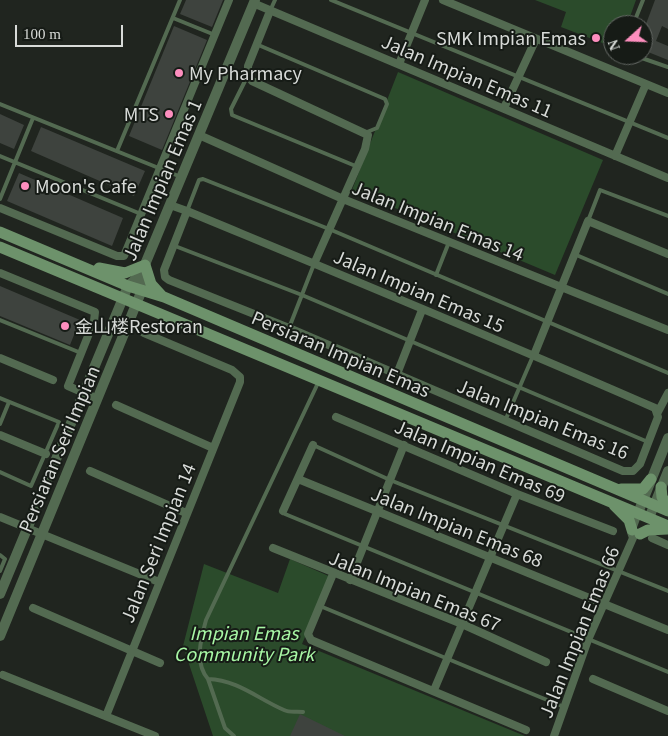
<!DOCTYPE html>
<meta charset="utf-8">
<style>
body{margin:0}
#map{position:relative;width:668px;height:736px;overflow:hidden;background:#20251f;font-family:Georgia,serif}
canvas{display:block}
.north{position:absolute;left:603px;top:15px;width:50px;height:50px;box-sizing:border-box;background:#161b16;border:1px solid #646864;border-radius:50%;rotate:250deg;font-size:14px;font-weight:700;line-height:20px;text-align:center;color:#d8dbd8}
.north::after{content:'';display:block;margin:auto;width:18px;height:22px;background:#fd8ebe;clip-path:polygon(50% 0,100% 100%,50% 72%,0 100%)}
.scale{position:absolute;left:15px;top:25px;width:108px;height:22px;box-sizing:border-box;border:2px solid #d8dbd8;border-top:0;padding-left:6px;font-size:15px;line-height:18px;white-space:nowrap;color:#d8dbd8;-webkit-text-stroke:4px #161b16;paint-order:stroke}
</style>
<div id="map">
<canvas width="668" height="736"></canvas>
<div class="north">N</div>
<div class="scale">100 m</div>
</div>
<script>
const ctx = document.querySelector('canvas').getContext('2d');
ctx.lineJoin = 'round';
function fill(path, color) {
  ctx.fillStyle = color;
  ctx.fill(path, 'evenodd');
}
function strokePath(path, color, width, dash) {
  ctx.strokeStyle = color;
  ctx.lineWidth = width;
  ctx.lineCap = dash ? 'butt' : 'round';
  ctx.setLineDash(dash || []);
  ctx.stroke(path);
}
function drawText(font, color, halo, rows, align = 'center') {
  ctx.font = font + ' Georgia,"Noto Sans SC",serif';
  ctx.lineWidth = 4;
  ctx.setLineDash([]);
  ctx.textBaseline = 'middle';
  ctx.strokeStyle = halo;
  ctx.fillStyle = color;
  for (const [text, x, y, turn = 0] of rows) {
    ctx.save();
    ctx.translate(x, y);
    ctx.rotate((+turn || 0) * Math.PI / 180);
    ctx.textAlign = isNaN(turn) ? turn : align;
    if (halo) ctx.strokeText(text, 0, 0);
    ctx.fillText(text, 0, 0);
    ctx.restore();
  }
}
fill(new Path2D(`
 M535,0H636L627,25H613V47L561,27L566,12Z
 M398,72L603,160L555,275L352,190Z
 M290,559L331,577L302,644L525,736H213L183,646L204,564L278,593Z`), '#2b4b2b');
fill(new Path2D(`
 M186,0H223L212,27L180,14Z
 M655,0H668V29L662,26L656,41L668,46V60L643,50V32Z
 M174,26L207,40L162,150L129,136Z
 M0,114L24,125L14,149L0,143Z
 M41,127L145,171L134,196L31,151Z
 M19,173L123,218L112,246L7,201Z
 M0,286L80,320L70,345L0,316Z
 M300,714L345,736H290Z`), '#3e433e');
strokePath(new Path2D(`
 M331,0L668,138
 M270,11L275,0
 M173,18L215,35
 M633,25L643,0
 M256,44L385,99L387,104L377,128L367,132
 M633,55L668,67
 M247,77L231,109L232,115L358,167
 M0,104L181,177
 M117,151L180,0
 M0,156L141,214
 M0,199L33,118
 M187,211L199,180L203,179L329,229L668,373
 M588,221L600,190L668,216
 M175,246L302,295L648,442
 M574,254L668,294
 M436,275L449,242
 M0,320L81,353
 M289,328L314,264
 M0,398L59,422L31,486L0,472
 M505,421L533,356
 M0,424L9,402
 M313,445L390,480L668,591
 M283,511L285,514L668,672
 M0,555L5,559L0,571
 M320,606L564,707
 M208,679C238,680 258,699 284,710C290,713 296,711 303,712
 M234,736L225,728L208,679C194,663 201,638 206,620L318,383`), '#536a51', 4);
strokePath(new Path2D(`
 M443,0L668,93
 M253,3L668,178
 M270,11L248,66V76L252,81L368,135L365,149L314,264
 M399,64L425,0
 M504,108L536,39
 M199,135L343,199L668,330
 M615,156L646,84
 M170,205L187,211C344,276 500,340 655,408L658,417L640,464L633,471H623L289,328L169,280L165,277L164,270L187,211
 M0,208L117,256H124L229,0
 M0,273L95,312L94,321L68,386L98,399
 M534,355L588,221L668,254
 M0,358L53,380
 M397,374L422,310
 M116,405L213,448
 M658,412L668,393
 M336,417L517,494L613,531
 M0,435L46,454
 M90,471L186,513
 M298,479L668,630
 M283,511L313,445
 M0,517L159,582
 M652,538L668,545
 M273,548L462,624L546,662
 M333,574L308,634L311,640L526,730
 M350,580L404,445
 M33,608L160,663
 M3,675L155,736
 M593,679L668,711
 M434,690L517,494
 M106,716L240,382V377L232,370L144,333
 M554,736L588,640L633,538L631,532L638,513`), '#536a51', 8);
strokePath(new Path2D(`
 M638,513L668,438
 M649,518L668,471
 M0,594L128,286L141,274L255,0
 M0,636L137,302L142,290L141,274`), '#536a51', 10);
strokePath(new Path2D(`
 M0,232L128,286L164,297L668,511
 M0,247L668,526
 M99,268L125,273L145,265L151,284L161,295
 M661,487L662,497L668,506
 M621,489H643L651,479
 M614,505L629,520L632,530
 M640,534L648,530L668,529`), '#6d926b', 11);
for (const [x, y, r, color] of [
 [596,38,5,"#fd8ebe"],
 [179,73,5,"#fd8ebe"],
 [169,114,5,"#fd8ebe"],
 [25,186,5,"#fd8ebe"],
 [65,326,5,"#fd8ebe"]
]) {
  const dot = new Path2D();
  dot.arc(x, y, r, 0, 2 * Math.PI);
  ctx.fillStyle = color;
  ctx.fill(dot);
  strokePath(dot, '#161b16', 2);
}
drawText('18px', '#d8dbd8', '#161b16', [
 ["SMK Impian Emas",586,38,"right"],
 ["My Pharmacy",189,73],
 ["MTS",159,114,"right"],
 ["Moon's Cafe",35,186],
 ["金山楼Restoran",75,326]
], 'left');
drawText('18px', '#d8dbd8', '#161b16', [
 ["Jalan Impian Emas 11",467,76,23],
 ["Jalan Impian Emas 1",162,180,-67],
 ["Jalan Impian Emas 14",438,221,22],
 ["Jalan Impian Emas 15",419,291,23],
 ["Persiaran Impian Emas",341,354,23],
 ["Jalan Impian Emas 16",543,419,22],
 ["Persiaran Seri Impian",59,449,-67],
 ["Jalan Impian Emas 69",480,461,23],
 ["Jalan Impian Emas 68",457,527,22],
 ["Jalan Seri Impian 14",158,543,-68],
 ["Jalan Impian Emas 67",415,591,22],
 ["Jalan Impian Emas 66",579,632,-68]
]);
drawText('italic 18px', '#a8f7a5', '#161b16', [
 ["Impian Emas",244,633],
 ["Community Park",244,654]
]);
</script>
